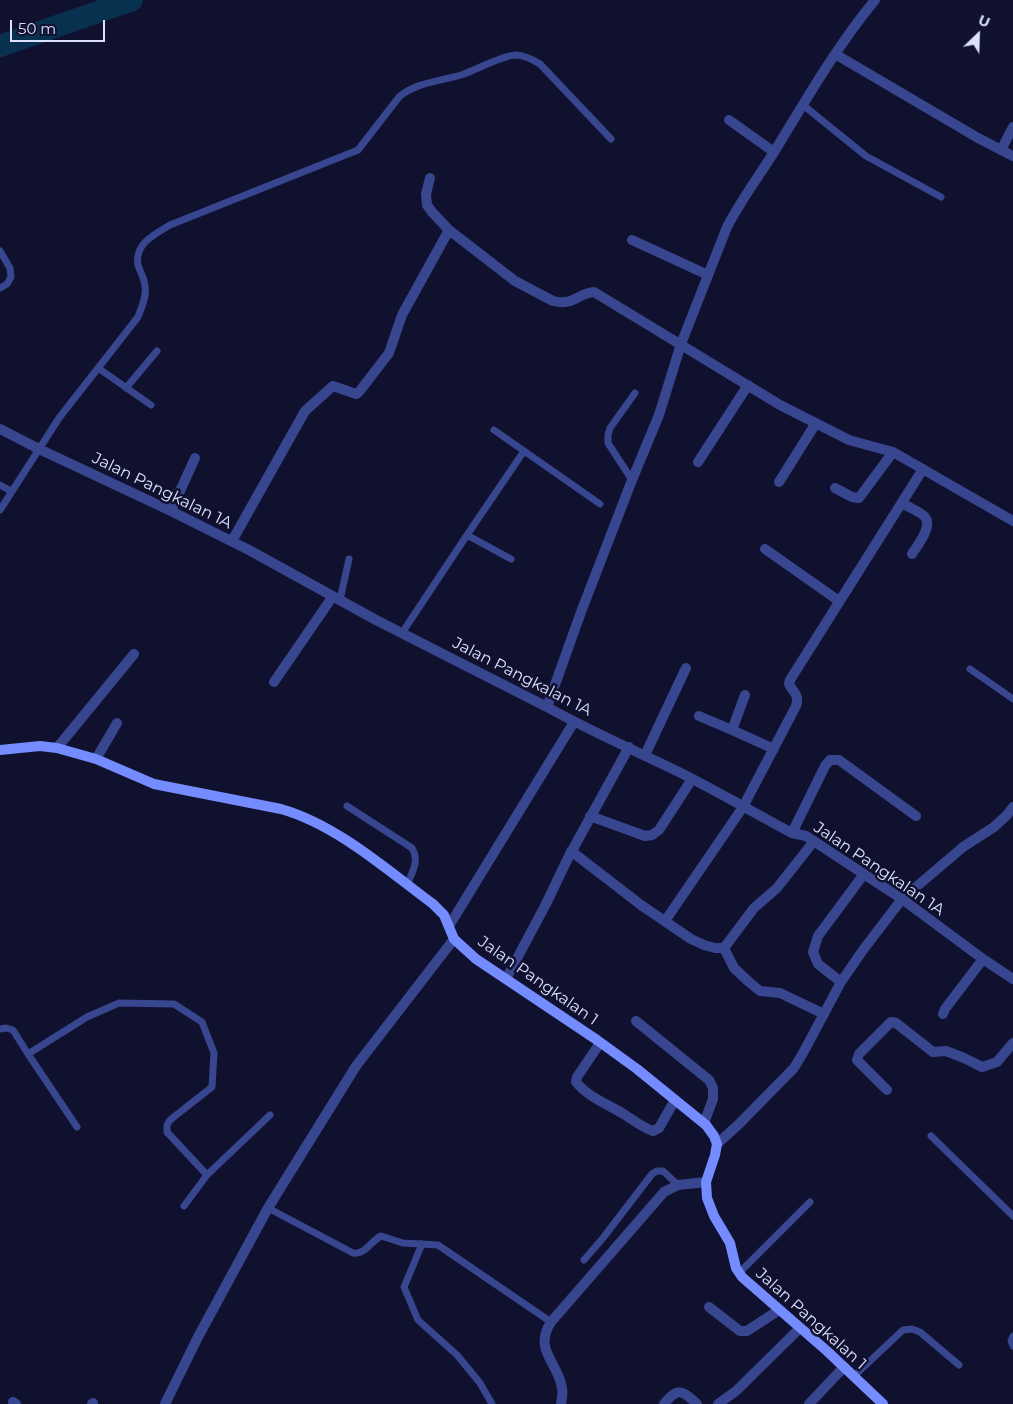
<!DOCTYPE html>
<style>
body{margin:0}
#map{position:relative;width:1013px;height:1404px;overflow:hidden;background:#10112e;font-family:Montserrat,sans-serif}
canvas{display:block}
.north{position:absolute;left:953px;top:10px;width:50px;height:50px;-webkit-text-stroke:4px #10112e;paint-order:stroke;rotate:24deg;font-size:14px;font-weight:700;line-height:20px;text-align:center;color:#dde0ff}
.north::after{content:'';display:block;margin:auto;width:18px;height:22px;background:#dde0ff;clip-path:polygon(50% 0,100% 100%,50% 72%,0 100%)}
.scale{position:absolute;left:10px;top:20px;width:95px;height:22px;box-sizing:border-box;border:2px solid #dde0ff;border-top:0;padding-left:6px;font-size:15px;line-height:18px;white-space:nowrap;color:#dde0ff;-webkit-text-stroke:4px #10112e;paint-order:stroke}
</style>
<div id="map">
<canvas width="1013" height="1404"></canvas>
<div class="north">U</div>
<div class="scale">50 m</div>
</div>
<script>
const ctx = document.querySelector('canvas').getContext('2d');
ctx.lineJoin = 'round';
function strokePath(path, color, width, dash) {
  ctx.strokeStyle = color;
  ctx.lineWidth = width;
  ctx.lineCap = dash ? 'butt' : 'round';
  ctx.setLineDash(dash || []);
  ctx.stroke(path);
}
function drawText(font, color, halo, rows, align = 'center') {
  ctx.font = font + ' Montserrat,sans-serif';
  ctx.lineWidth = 5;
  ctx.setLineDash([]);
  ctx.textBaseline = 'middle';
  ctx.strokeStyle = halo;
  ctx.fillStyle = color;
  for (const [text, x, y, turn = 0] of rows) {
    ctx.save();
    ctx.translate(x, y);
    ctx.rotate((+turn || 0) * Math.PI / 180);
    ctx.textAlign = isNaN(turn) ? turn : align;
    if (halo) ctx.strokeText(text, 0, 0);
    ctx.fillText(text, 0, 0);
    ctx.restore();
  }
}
strokePath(new Path2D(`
 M0,46L132,0`), '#08304f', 22);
strokePath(new Path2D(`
 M803,105L866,156L941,197
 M0,251L10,268L11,277L7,284L0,288
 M98,368L151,405
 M126,388L157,351
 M494,430L600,504
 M632,480L608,443V435L610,428L635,393
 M0,485L11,491
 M0,510L59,418L138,317C141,308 147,297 145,287C145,279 140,272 138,265C134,244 155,234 170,225L358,150L399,97C416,82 443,81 464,74C477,69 502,56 515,55C524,55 532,59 540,64L611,139
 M511,559L467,535L524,451
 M340,600L349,559
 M402,633L467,535
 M970,669L1013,699
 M347,806L412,848C420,861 412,872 407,885
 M0,1029L6,1028L13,1030L28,1054L87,1017L119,1003L174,1004L202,1022L214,1053L212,1087L170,1120L167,1125V1132L207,1175L184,1206
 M28,1054L77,1127
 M931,1136L1013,1216
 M207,1175L270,1115
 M268,1208L353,1253C365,1255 371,1241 381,1236L403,1243L438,1245L551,1322
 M422,1244L404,1287L418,1320L457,1355L480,1383L492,1404
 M584,1260L603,1238L652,1174L657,1171H663L678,1185
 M739,1273L810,1202
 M1013,1336L1011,1341L1013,1346
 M854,1376L903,1330L912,1329L920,1332L959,1365`), '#38468f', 7);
strokePath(new Path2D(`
 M835,54L978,138L1013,156
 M729,120L774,152
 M1001,150L1013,127
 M430,178L426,194L427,205L432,212L449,230L515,281L553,301C574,306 576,294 594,292L780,405L849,440L893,452L1013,521
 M632,240L708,275
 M0,429L39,449L171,511L249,550L376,620L547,707C590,731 636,751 681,773C718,792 755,813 792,833L806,836L902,899L983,959L1013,979
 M698,462L748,385
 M779,482L816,423
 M835,488L852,497L859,498L893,452
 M904,504C910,508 921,512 925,517C933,527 917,546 912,554
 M171,511L195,458
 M232,541L305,411L333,386L356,394L359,392L389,353L402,315L449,230
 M765,549L839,601
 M274,682L333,596
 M745,695L732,730L774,749
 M547,707L581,612L632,480L659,415L681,344L727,227C741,200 759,176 776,149C807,98 837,46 875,0
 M699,716L732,730
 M57,748L134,654
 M645,755L686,668
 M96,759L117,723
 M590,816L645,836L652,835L659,830L692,779
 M792,833L825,766L830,760H839L916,816
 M814,841L777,888L754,908L724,948L734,968L749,982L760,991L780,993L824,1014
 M571,851L641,905L691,939L704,945L715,948H724
 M665,921L743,807L796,706C800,694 793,693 789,684L790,680L923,469
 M449,926L574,722
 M506,979L546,904L568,858L629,747
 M841,982L818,964L813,952L818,936L864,874
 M943,1014L945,1009L983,959
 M636,1021L709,1080L713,1088V1099L704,1123
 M600,1043L577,1077L576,1082C588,1097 607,1104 622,1113C632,1119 641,1127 653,1131L659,1128L675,1100
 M887,1090L857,1060L859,1054L891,1022L896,1023L933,1052L946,1051L964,1058L982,1067L997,1062L1013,1043
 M717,1144L739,1124L794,1068L803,1053L841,982L863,950L902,899L963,847L994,827L1007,815L1013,807
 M709,1307L740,1331H747L779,1310
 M13,1402L16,1404
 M92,1404L93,1403
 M165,1404L198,1337L268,1208L356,1066L454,939
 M561,1404C562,1399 563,1393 562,1388C558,1362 533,1350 551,1322L664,1192L678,1185L706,1182
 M664,1404C678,1387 682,1390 697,1404
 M718,1404L736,1391L800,1328
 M809,1404L844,1367`), '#38468f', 10);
strokePath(new Path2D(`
 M0,750L40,746L57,748L96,759L154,784L281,809C337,825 387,870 433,904L444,915L454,939L476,959L597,1040L637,1069L706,1125L714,1136L717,1144L715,1155L706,1182L707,1198L714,1216L730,1243L736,1268L742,1277L827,1351L883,1404`), '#748cff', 10);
drawText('16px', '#dde0ff', '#10112e', [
 ["Jalan Pangkalan 1A",162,491,26],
 ["Jalan Pangkalan 1A",522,677,27],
 ["Jalan Pangkalan 1A",879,869,34],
 ["Jalan Pangkalan 1",538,981,35],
 ["Jalan Pangkalan 1",811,1319,42]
]);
</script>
